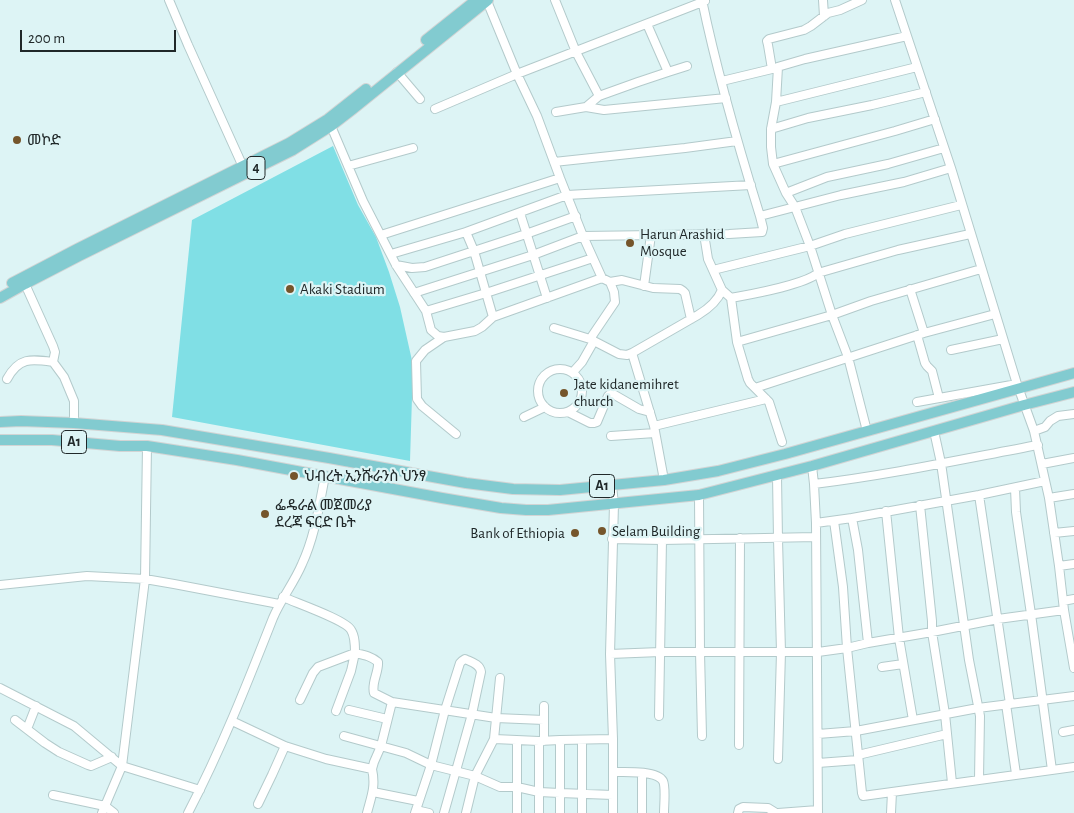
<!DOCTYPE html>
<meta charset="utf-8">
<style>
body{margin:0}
#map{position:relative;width:1074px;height:813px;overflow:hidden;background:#ddf4f5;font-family:"Alegreya Sans",sans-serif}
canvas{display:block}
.scale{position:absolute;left:20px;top:30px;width:156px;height:22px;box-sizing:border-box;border:2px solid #202829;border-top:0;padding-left:6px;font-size:15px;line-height:18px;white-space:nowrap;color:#202829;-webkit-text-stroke:4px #ddf4f5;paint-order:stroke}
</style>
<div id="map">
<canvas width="1074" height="813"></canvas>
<div class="scale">200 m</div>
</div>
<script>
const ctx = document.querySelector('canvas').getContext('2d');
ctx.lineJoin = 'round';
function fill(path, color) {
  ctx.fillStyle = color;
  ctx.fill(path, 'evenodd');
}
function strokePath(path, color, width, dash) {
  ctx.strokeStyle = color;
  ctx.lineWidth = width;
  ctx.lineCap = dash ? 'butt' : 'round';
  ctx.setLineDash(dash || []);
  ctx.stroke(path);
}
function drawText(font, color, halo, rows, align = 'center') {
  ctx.font = font + ' "Alegreya Sans","Noto Sans Ethiopic",sans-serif';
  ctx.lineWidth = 4.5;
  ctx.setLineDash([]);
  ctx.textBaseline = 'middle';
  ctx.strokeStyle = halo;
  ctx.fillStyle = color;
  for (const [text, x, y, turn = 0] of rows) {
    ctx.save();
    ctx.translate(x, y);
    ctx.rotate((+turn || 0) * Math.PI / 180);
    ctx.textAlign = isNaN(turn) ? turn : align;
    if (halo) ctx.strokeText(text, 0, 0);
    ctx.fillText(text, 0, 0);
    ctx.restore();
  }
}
fill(new Path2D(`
 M333,146L358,205L376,237L389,272L400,307L413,365L410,461L172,417L192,220Z`), '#80dfe5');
const minor = new Path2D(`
 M169,0L188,45L244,169
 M555,0L576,52L599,96L586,107
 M823,0L824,16
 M895,0L951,168L1017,384L1034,431L1049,498L1059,566L1064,610L1074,668
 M487,1L517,74L537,116L560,178L583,236L602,278L610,282L614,292L615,302L590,339
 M778,67L776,102L771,129V147L773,164L786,193L795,207L810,246L832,315L848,357L867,431
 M774,68L805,59L907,36
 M397,72L420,99
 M668,72L687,66
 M722,81L772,69L768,45L767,41L769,39L804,30L811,26L828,13L840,10L862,0
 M599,96L638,82L668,72L647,24
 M776,102L917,67
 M435,109L517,74L705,1
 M556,112L586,107L604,110L726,98
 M331,126L363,201L396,265L426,311L431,330L438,336L444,337
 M771,129L808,118L872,105L926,92
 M554,162L685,148L737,141
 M773,164L895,131L935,119
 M348,166L413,148
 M786,193L827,177L888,164L944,148
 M520,213L547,298
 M760,216L841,195L904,182L951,168
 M466,232L474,251L493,317
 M381,235L560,178
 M391,254L466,232L567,195L751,185
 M396,265L412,268L425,267L526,234L576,216
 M713,270L810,246L845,234L961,205
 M610,282L622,280L653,288L680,289L683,291L685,293L691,319
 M25,284L53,346L55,352L53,362
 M644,286L651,235
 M910,289L924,333
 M722,290L731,298L737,342L748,379L750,383L769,402L782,442
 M414,293L533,255L583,236L729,234L762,232L763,228L760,216C738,145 717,73 702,0
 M731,298C752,294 804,285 818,273L898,250L970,234
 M426,311L486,293L593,258
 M554,328L590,339L619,354L627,355L632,353
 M917,335L925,363L927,366L932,371L939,398
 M737,342L832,315L871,301L981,269
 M951,350L1003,339
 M538 391a22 22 0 1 1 44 0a22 22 0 1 1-44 0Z
 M573,372L582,362L594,341
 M7,379C19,357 31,359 53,362L64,377L74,401V423
 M755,388L924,333L995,314
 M917,402L1017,384
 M568,412L590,423H594L597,422L608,396L610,394H613L639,409L650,412
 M524,417L545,407
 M654,426L766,399
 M934,431L941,463L969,660L980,716L979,779
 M1034,431L1045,427L1050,421L1058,416L1074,414
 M456,434L422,406L417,399L416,361L425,350L444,337L475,331L482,327L493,317L602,278
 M611,436L655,433
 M147,446L145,579L122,766L200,790
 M1042,464L1074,458
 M812,466L814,484
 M777,476L778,539L781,652L778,759
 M664,480L654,426L632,353L698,315C708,309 718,300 722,290L708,259L704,234
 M612,486L614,504L610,654L613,739V813
 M1015,488L1016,512L1018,526L1031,614L1052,770
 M699,495L700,652L702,736
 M979,495L1010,704
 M1049,498L1074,494
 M920,505L932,621V632L945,714L952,783
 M886,511L899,638L913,720
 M852,518L858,550L868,643
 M834,521L843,587L847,648L862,793L863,796L1074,767
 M816,523L852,518L979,495L1045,481
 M1054,533L1074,531
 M612,539L662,540L816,537
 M1059,566L1074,564
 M0,585L87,576L145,579L174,584L279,604
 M283,597C296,603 346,620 351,630C355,636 355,645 355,653L318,667L313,673L300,700
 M1063,601L1074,599
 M610,654L660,652H818L847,648L868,643L932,632L998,619L1064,610
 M882,667L903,664
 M0,688L74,726L122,766L102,813
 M392,702L496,718L544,720
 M1006,704L1016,774
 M349,710L387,719
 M659,716L662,540
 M15,720L45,743L59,752L88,765L91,766L112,757
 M232,721L285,746L326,759L372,769L374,762L381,746L392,702L374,693C371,683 379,672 378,662C371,656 364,655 355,653L351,671L336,711
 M27,729L36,706
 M1063,732L1074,730
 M818,734L856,731L978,708L1074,696
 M344,736L406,753L431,765L475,776L500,787H517L539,792L560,793V813
 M494,739L539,741L560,740
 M613,739L560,740V793L613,795
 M582,740V813
 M539,741V813
 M544,741V706
 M739,745L740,538
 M858,755L947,734
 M818,763L858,760
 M613,772C624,772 657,770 663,781C666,787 664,805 664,813
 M642,773V813
 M373,792L418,801
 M53,795L105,806L114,813
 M258,804L272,775L285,746
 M416,810L429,813
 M188,813C221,750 247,684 273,618C281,599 294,583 302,564C315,536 319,506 325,476
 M367,813C371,797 376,787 372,769
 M415,813L431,765L445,710L460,663L462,661L465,659C471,662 480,664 481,672L472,714L444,813
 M466,813L475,776L494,739L500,678
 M517,813V741
 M738,813L739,809L743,807L768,808L776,813
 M778,813L818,810
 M818,813L816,523L814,484C889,475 963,459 1038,445
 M891,813L892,792`);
const major = new Path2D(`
 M426,40L476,0
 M12,283L77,249L289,143L328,119L366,89
 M0,298L25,284L79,256L293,150L331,126L353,109L488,0
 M0,422L21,421L74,423L162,430L329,458L466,483L513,489L560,490L664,480L718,471L785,454L1074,373
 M0,440H52L120,446H147L237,460L442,498L501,508L526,510H548L699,495L812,466L1024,405L1074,392`);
strokePath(minor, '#b3cacb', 10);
strokePath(major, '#d2d4d4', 12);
strokePath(minor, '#fff', 8);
strokePath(major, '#82cbd0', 10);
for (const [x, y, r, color] of [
 [17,140,5,"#75552b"],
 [630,243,5,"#75552b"],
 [290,289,5,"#75552b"],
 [564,393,5,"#75552b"],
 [294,476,5,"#75552b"],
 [265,514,5,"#75552b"],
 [602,531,5,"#75552b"],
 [575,533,5,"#75552b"]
]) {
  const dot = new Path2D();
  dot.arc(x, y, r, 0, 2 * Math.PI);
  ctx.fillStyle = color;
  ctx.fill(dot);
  strokePath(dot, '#ddf4f5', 2);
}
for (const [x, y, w] of [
 [256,168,18],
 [74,442,25],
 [602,486,25]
]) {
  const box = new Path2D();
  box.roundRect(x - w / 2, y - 11.5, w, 23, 4);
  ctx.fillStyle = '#ddf4f5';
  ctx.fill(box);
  strokePath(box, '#202829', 1);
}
drawText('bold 14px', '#202829', null, [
 ["4",256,168],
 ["A1",74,442],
 ["A1",602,486]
]);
drawText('15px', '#202829', '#ddf4f5', [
 ["መኮድ",27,140],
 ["Harun Arashid",640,234],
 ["Mosque",640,251],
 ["Akaki Stadium",300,289],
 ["Jate kidanemihret",574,384],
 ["church",574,401],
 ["ህብረት ኢንሹራንስ ህንፃ",304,476],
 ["ፌዴራል መጀመሪያ",275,505],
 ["ደረጃ ፍርድ ቤት",275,522],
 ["Selam Building",612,531],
 ["Bank of Ethiopia",565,533,"right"]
], 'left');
</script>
